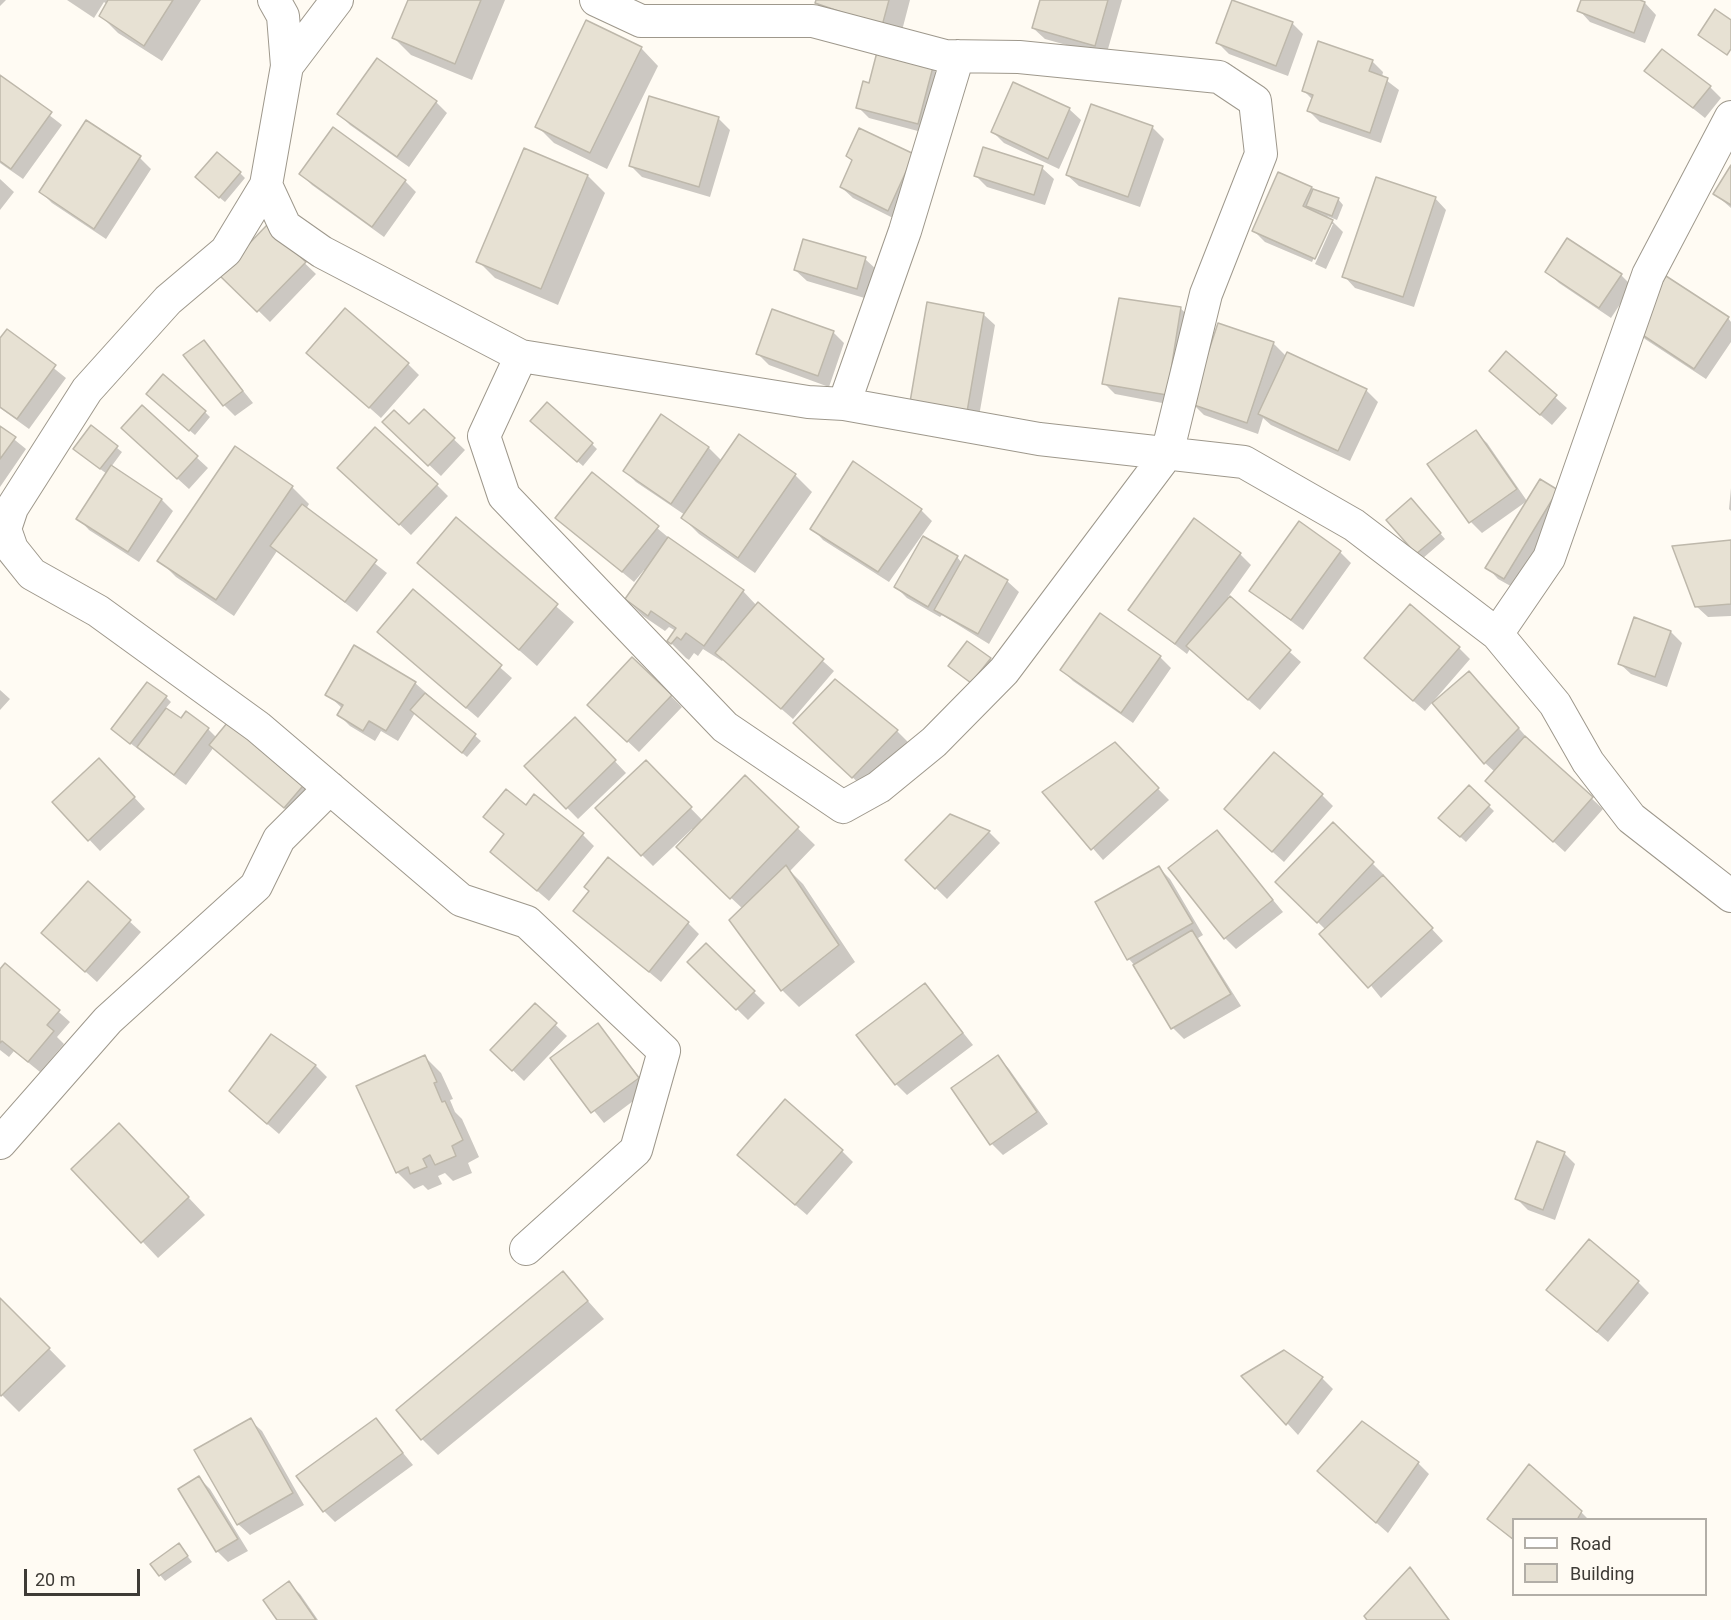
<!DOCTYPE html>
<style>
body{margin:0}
#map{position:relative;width:1731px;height:1620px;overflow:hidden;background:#fffbf3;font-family:Roboto,sans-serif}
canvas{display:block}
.legend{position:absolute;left:1512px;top:1518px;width:195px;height:78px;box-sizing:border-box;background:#fffbf3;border:2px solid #b2aea7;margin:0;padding:8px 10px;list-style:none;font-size:18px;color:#3e3b36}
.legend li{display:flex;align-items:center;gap:12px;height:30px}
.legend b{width:30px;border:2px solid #b2aea7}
.scale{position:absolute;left:24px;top:1569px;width:116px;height:27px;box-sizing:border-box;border:3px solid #3e3b36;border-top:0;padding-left:8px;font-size:18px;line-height:21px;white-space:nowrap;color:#3e3b36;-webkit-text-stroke:4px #fffbf3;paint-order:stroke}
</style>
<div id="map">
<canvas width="1731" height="1620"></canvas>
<ul class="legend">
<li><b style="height:8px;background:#fff"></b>Road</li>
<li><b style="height:16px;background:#e7e1d3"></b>Building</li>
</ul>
<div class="scale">20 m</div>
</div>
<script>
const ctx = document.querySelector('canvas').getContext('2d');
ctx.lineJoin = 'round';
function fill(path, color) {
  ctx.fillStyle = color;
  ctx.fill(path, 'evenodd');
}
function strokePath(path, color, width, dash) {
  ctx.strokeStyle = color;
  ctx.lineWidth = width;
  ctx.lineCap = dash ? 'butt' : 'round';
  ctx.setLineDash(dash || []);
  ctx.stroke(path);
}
fill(new Path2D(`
 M0,0H6L0,6Z
 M67,0H201L162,61L118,33L101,16L108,5L104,2L94,18Z
 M410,0H505L472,80L411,55L394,38Z
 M818,0H910L899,42L834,19L817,2Z
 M1041,0H1122L1106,56L1045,39L1033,28Z
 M1582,0H1636L1645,3L1656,15L1645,43L1590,22L1579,10Z
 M587,22L642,49L658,66L607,169L554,143L537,126Z
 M1292,23L1303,34L1288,76L1229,54L1218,43Z
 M1372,61L1383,72L1382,77L1399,90L1381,143L1320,122L1309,111L1313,100L1303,90Z
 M932,68L943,80L929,134L869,118L858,107L870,84Z
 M1646,71L1710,87L1721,98L1705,118Z
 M0,77L62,125L23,179L0,163Z
 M436,102L447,113L409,167L350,125L339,114Z
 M1069,109L1081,120L1059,169L1004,143L993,132Z
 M718,118L730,130L710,197L642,177L631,166Z
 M1152,127L1164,139L1140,207L1079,186L1067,175Z
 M525,150L588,176L605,193L558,305L495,278L478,261Z
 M913,155L899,221L853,198L841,187L853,161L848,156Z
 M140,158L151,169L106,239L52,203L41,192Z
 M1042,168L1054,179L1045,205L987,187L976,176Z
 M1731,168V208L1715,194Z
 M240,173L245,178L225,202L202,183Z
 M301,174L405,181L416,192L384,237L312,185Z
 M1279,174L1338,199L1343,205L1337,220L1327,216L1343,232L1326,269L1315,264L1333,224H1329L1312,262L1265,242L1254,231Z
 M0,179L14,192L0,210Z
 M1435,198L1446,210L1414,307L1355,288L1344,276Z
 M267,227L316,274L270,322L221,274Z
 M865,259L877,270L868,299L807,281L795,270Z
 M1547,272L1621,275L1632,286L1611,318L1559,283Z
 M1180,308L1192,319L1178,406L1115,394L1104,383Z
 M983,314L995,325L978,422L923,412Z
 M1728,318L1731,322V342L1706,379L1645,339L1634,327Z
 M7,331L66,378L29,429L0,408V341Z
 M833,332L844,343L829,387L769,365L758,354Z
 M204,342L253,403L235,416L224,405Z
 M1273,343L1286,356L1287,354L1366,390L1378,402L1350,461L1271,425L1263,418L1258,434L1204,415L1193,404Z
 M308,353L408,364L419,375L381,418Z
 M1506,353L1567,408L1552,425L1502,382Z
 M153,399L205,412L210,417L195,435Z
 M142,407L208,468L189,489L134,439Z
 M424,411L465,450L441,476L395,433L409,426Z
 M662,416L709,448L722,461L795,475L812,492L755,573L699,534L683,518L685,515L636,482L625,471Z
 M537,426L592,444L597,449L583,466Z
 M91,427L122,452L111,467L162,500L173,511L139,562L89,530L78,518L107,474L80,454Z
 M0,428L26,449L0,487Z
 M1475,432L1487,443L1527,501L1482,533L1471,522L1430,465Z
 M592,474L669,538L743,591L757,606L759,604L834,671L793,719L724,659L722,661L703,649L698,656L694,653L689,660L686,658L669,641L676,631L669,627L665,631L643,616L626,599L646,571L644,570L634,582L557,518Z
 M351,479L437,485L448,496L411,535Z
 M1540,481L1568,503L1516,589L1498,579L1487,567Z
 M292,487L309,504L306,509L387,573L357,612L277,551L234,616L176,577L159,560Z
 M1731,488V511L1729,509Z
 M1416,505L1445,539L1422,559L1388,520Z
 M921,510L932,521L889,582L823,540L812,528Z
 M456,519L574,622L537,666L419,562Z
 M1731,542V616L1708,617L1696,606Z
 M1340,552L1351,563L1303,630L1251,591Z
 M1240,554L1251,565L1228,597L1301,662L1260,710L1190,649L1187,654L1130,610Z
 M957,557L962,563L1007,581L1019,592L989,644L942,615L940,617L907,598L896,587Z
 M413,591L512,678L478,718L390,643Z
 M1671,632L1682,643L1667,687L1631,674L1619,663Z
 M1459,648L1470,659L1425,711L1377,669Z
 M1160,657L1171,668L1133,723L1073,681L1062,670Z
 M990,659L995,664L977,687L955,671Z
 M415,683L481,741L467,757L415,713L398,741L381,731L375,741L350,726L339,715L343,709L327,694Z
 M1480,684L1529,740L1603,809L1565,852L1499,792L1495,772L1485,763Z
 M0,690L10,699L0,710Z
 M671,696L682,707L639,752L601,716Z
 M166,697L171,702L165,709L181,720L208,729L217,738L318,793L296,818L214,747L186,785L118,734Z
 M575,719L626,773L578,819L526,766Z
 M897,731L908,742L864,788L806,734Z
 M1114,744L1169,800L1103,860L1044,792Z
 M646,762L703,821L745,777L815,845L790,871L803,884L855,962L799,1007L782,990L731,920L743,909L695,864L692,829L653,866L642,855Z
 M110,771L145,809L100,851L54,802Z
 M1469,787L1494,811L1466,842L1440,818Z
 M1322,795L1333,806L1284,862L1237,820Z
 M526,807L583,835L594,846L549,901L492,852L505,835L485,817Z
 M951,815L990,833L1000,843L947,899L907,860Z
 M1333,824L1384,875L1383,876L1443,941L1381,998L1326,930L1277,882Z
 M1217,832L1283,912L1236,949L1225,938Z
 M1159,868L1170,879L1203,935L1198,938L1241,1006L1184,1039L1173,1028L1136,967L1129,959L1097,903Z
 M88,883L141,932L97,982L55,944Z
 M575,911L688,923L699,934L661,982Z
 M706,945L765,1003L748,1020L689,962Z
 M6,965L70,1022L57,1037L64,1044L40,1072L14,1051L9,1057L0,1050V971Z
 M925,985L973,1045L907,1095L896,1084Z
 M535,1005L567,1036L524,1081L492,1050Z
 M598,1025L649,1089L604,1123L552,1059Z
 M271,1036L316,1066L327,1077L279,1134L242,1102Z
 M425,1057L441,1073L453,1099L450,1100L455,1112L462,1119L479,1157L468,1163L472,1173L453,1181L445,1173L438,1176L442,1184L428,1190L423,1185L414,1189L397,1172Z
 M998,1057L1009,1069L1048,1124L1003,1155L992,1144Z
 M136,1142L205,1215L158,1258L142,1241Z
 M842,1151L853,1162L807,1215L750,1166Z
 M1564,1153L1575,1164L1555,1220L1528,1210L1517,1199Z
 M563,1273L604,1319L438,1455L422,1439Z
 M1638,1282L1649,1293L1608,1342L1548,1290Z
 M0,1299L66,1366L19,1412L0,1393Z
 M1284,1352L1322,1378L1333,1389L1298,1435L1244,1376Z
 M250,1420L262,1431L304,1505L250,1535L238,1524Z
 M376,1420L413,1465L335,1522L324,1511Z
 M1418,1463L1429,1474L1388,1533L1330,1482Z
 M199,1478L210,1489L248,1551L228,1562L217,1551Z
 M1581,1512L1589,1520H1514V1541L1489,1519Z
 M179,1545L192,1562L165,1581L160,1575Z
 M1410,1569L1450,1620H1369Z
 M288,1583L300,1594L318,1620H279Z`), '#0003');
const building = new Path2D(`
 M108,0H173L144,46L99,16Z
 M408,0H481L455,64L392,38Z
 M816,0H889L882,26L815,3Z
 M1040,0H1108L1095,46L1032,28Z
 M1232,0L1293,22L1276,66L1216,43Z
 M1581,0H1640L1645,2L1634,33L1577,11Z
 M1715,9L1731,20V49L1727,55L1698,35Z
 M586,20L642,47L590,153L535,127Z
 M1318,41L1373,60L1369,71L1388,78L1370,133L1307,111L1313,95L1302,91Z
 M1662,49L1711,86L1693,108L1644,71Z
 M877,52L933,67L918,124L856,108L863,81L869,83Z
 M377,58L437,101L397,157L337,114Z
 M0,75L52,112L11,169L0,161Z
 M1013,82L1070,108L1048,159L991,132Z
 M649,96L719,117L699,187L629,166Z
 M1091,104L1153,126L1128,197L1066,175Z
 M86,120L141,156L94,229L39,192Z
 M333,127L406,180L372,227L299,174Z
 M859,128L914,154L888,211L840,187L852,160L846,156Z
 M983,147L1043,166L1034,195L974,176Z
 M524,148L588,175L541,289L476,262Z
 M217,152L241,172L219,198L195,177Z
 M1731,165V205L1713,194Z
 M1278,172L1312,187L1303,206L1333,220L1315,259L1252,231Z
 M1376,177L1436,197L1403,297L1342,277Z
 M1313,189L1339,198L1332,216L1306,206Z
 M267,225L306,262L257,312L219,275Z
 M1567,238L1622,274L1599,308L1545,272Z
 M803,239L866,257L857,289L794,270Z
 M1666,276L1729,317L1694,369L1632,328Z
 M1119,298L1181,307L1167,395L1102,384Z
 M927,302L984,313L967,412L910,402Z
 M345,308L409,363L369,408L306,353Z
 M772,309L834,331L818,376L756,354Z
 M1218,323L1274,342L1247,423L1191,404Z
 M7,329L56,365L17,419L0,407V338Z
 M204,340L243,391L223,406L183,355Z
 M1506,351L1557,395L1540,415L1489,371Z
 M1287,352L1367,389L1338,451L1258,414Z
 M163,374L206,411L189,431L146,394Z
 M547,402L593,443L577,462L530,421Z
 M142,405L198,456L177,479L121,428Z
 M424,409L455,438L428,466L382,422L394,410L409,424Z
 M661,414L709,447L671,504L623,471Z
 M91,425L118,446L100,469L73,449Z
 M0,426L16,437L0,459Z
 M375,427L438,484L399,525L337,468Z
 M1476,430L1517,489L1469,523L1427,464Z
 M739,434L796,474L738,558L681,518Z
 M235,446L293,486L216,600L157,561Z
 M853,461L922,509L878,572L810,529Z
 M111,465L162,499L128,552L76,519Z
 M592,472L659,526L622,572L555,518Z
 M1540,479L1558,490L1504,579L1485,568Z
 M1411,498L1441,533L1416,554L1386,520Z
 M302,504L377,560L345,602L270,546Z
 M456,517L558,604L519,650L417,563Z
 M1194,518L1241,553L1175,644L1128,610Z
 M1299,521L1341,551L1291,620L1249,591Z
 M923,536L958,556L928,607L894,587Z
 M668,537L744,590L704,646L686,633L681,640L677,637L671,644L667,641L676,628L651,611L648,616L625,599Z
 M1731,540V604L1695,607L1672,546Z
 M965,555L1008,580L978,634L934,610Z
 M413,589L502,665L466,708L377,632Z
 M1230,596L1291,650L1248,700L1186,646Z
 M758,602L824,659L781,709L715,653Z
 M1410,604L1460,647L1413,701L1364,658Z
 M1100,613L1161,656L1121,713L1060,670Z
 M1634,617L1671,631L1655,677L1618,664Z
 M967,641L991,658L971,683L948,666Z
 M354,645L416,682L386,731L369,721L363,731L337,715L343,705L325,695Z
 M632,657L672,695L627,742L587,705Z
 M1469,671L1519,728L1484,764L1432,703Z
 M835,679L898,730L852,778L793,723Z
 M147,682L167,696L130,744L111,729Z
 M425,693L476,734L462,753L410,710Z
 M166,708L181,718L186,711L209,728L174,775L137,747Z
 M232,717L308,780L284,808L209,745Z
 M575,717L616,760L566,809L524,766Z
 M1525,736L1593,797L1553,842L1485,781Z
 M1115,742L1159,788L1091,850L1042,792Z
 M1274,752L1323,794L1272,852L1224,809Z
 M99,758L135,797L88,841L52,802Z
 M646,760L692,807L641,856L595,808Z
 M745,775L799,827L730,899L676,847Z
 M1469,785L1490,805L1460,837L1438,818Z
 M506,789L526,805L534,794L584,833L537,891L490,852L504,834L483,817Z
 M950,814L990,831L935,889L905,860Z
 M1333,822L1374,862L1317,923L1275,882Z
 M1217,830L1273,900L1224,939L1168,868Z
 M608,857L689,922L649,972L573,911L589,891L584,887Z
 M786,865L839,945L781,991L729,920Z
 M1159,866L1193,923L1127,960L1095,902Z
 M1383,875L1433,928L1368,988L1319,934Z
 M88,881L131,920L85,972L41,933Z
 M1192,930L1231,994L1171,1029L1133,965Z
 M706,943L755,991L736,1010L687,962Z
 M5,963L60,1010L47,1025L54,1031L28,1062L2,1041L0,1043V969Z
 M925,983L963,1033L895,1085L856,1035Z
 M535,1003L557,1023L512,1071L490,1050Z
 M598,1023L639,1078L591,1113L550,1058Z
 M271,1034L316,1065L267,1124L229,1091Z
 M425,1055L437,1082L434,1083L442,1102L445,1101L463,1140L452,1146L456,1156L435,1165L430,1155L423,1159L427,1167L410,1174L408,1167L396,1173L356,1086Z
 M998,1055L1037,1112L990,1145L951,1088Z
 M785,1099L843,1150L795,1205L737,1155Z
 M119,1123L189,1197L141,1243L71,1169Z
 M1537,1141L1565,1152L1543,1210L1515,1199Z
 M1589,1239L1639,1281L1597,1332L1546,1290Z
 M563,1271L588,1301L421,1440L396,1410Z
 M0,1298L50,1348L1,1396L0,1395Z
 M1284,1350L1323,1377L1286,1425L1241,1376Z
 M251,1418L293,1493L237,1525L194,1450Z
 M376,1418L403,1453L323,1512L296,1476Z
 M1362,1421L1419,1462L1376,1523L1317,1471Z
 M1529,1464L1582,1511L1577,1520H1514V1540L1487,1519Z
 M199,1476L238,1539L216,1552L178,1489Z
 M179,1543L188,1556L159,1576L150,1564Z
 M1410,1567L1449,1620H1367L1364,1616Z
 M289,1581L316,1620H277L263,1600Z`);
fill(building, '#e7e1d3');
strokePath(building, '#beb8ab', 1.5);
const street = new Path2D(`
 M274,0L283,16L287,66L266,185L285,226L322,252L521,356L808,402L844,404L1039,439L1244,462L1354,525L1497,634L1555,704L1588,762L1631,818L1731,896
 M287,66L337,0
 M521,356L484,436L504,496L725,727L843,807L879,787L934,742L1004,671L1167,454L1206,294L1261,154L1255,101L1219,77L1019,57L945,56L813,21H641L596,0
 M844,404L905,231L958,56
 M5,529L12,549L32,574L98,611L258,727L461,900L527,922L664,1051L636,1150L526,1249
 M0,534L5,529L12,508L87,390L168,300L226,251L266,185
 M1497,634L1549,558L1648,275L1731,117
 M0,1143L108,1020L256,886L279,839L330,788`);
strokePath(street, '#9e988c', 34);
strokePath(street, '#fff', 32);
</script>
